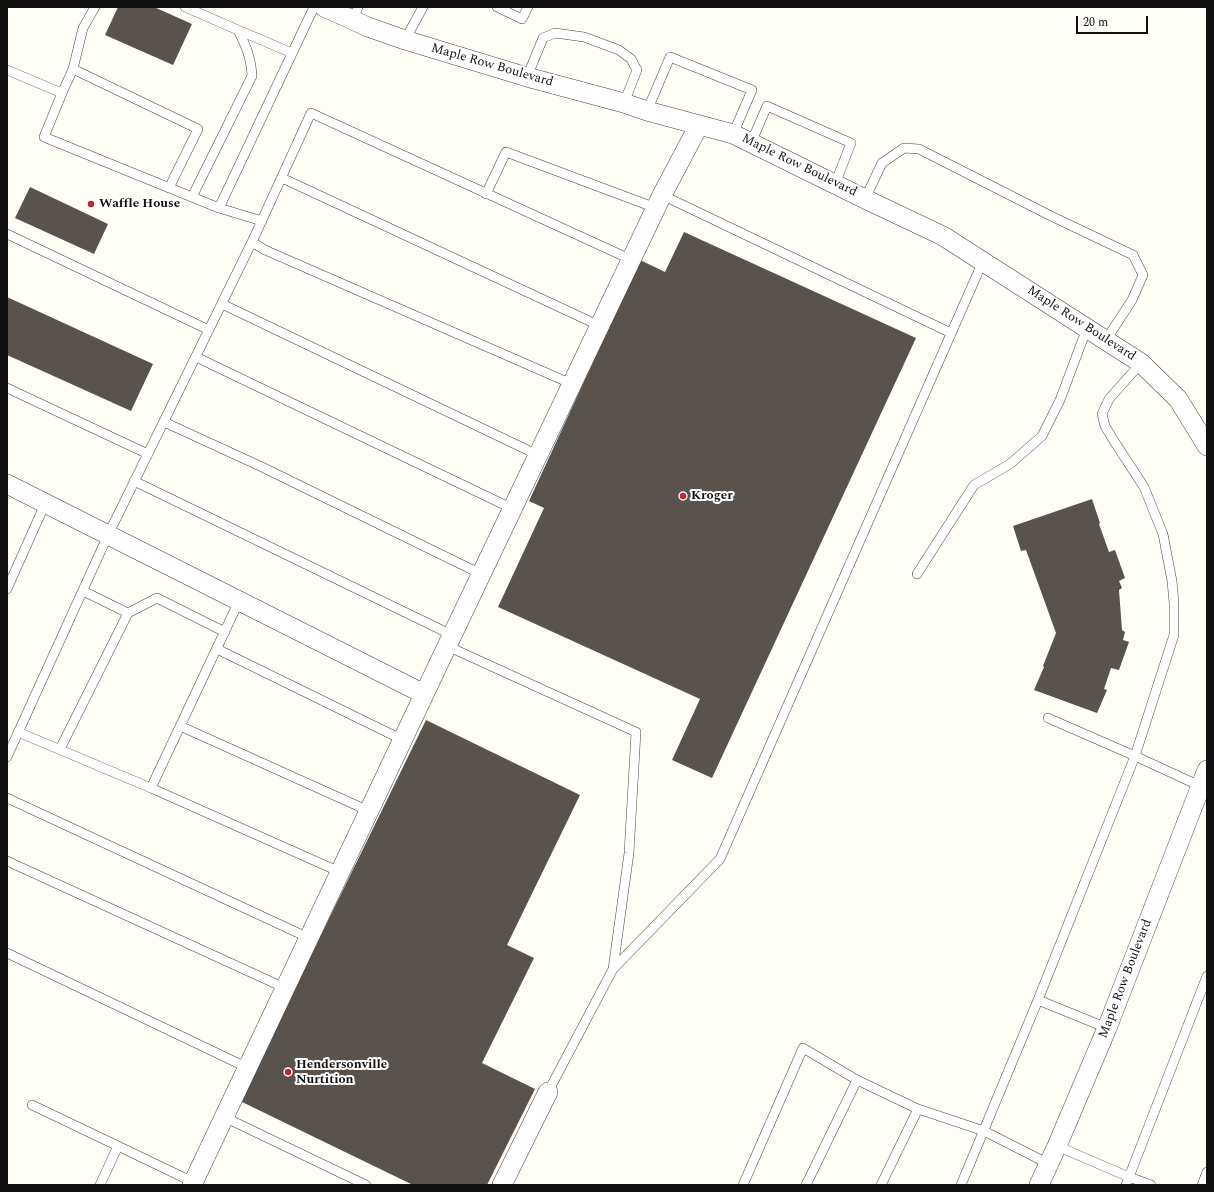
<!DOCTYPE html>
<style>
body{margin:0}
#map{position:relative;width:1214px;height:1192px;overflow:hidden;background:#fffdf5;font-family:Spectral,serif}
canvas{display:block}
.frame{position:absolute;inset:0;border:8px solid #111;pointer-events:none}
.scale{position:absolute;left:1076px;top:16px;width:72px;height:18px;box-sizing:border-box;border:2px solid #111;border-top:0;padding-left:5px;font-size:12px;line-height:14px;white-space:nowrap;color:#111;-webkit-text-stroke:3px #fff;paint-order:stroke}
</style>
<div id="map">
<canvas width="1214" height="1192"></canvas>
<div class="frame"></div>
<div class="scale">20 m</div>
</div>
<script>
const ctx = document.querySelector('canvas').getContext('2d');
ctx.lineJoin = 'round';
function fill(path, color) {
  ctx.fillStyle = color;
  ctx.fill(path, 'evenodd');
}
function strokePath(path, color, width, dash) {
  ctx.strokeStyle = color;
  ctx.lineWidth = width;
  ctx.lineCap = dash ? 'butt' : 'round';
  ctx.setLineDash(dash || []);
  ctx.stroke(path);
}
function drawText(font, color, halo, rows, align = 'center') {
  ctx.font = font + ' Spectral,serif';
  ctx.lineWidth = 4;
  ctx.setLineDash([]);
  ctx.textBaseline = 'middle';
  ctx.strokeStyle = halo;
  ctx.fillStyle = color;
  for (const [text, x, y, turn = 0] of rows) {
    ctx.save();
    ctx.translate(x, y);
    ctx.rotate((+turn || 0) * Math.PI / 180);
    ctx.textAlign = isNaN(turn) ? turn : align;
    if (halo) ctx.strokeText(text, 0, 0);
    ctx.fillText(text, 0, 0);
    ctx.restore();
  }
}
fill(new Path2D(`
 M118,7H154L192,24L173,65L105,35Z
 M30,187L108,224L94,254L15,218Z
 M684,232L916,338L712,778L672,760L700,699L498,607L544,508L529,501L640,260L665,272Z
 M7,297L153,364L131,411L7,355Z
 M1092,499L1100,523L1099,524L1109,552L1115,550L1125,578L1119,581L1122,588L1119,590L1122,630L1125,632L1123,640L1129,642L1119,670L1111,668L1104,689L1107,690L1097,713L1034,690L1044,667L1043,666L1056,633L1026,550L1021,551L1013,526Z
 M426,720L580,795L507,945L534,958L482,1063L535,1089L487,1185H413L240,1101Z`), '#5a524d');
const lane = new Path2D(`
 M185,7L238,30C246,46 251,57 252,76L192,197
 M497,7L522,19L528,7
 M353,20L358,7
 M238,30L292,53
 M405,40L423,7
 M73,69L83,28L95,7
 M7,70L62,93L44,137L219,208L314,7
 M527,77L543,38L555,33L584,37L619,50L631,59L637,70L624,103
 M62,93L73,69L198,129L169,188
 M647,111L670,57L752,90L733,134
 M751,143L767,106L851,143L835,184
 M282,178L600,326
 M486,194L506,152L656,208
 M662,195L951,333
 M865,199L882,163L904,148L919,149L1051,216L1133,255L1143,275L1132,300L1106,340
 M219,208L262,221
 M7,234L209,330
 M252,242L311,113L632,260
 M222,304L538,455
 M196,357L513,509
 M1141,363L1109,399L1102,414L1105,426L1114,441L1144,487L1163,534L1172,581L1174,603V635L1135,756L1200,786
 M7,388L148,454
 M164,422L262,467L481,574
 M134,481L452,635
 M917,574L974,485L1010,464L1042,436L1060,400L1087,328
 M7,589L45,504
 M128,613L157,598L225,632
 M447,646L636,732L629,853L613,969
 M217,649L403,740
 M180,726L369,811
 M18,732L151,788L239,601
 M60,749L128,613L83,591
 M7,757L108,535L252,242L265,250L572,384
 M151,788L340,872
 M7,798L309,938
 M7,861L285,988
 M7,953L248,1068
 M1038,1000L1107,1028
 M548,1092L613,969L720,859L983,261
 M32,1105L118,1146
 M224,1117L366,1185
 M1057,1146L1129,1177L1207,976
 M100,1185L118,1146L195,1183
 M743,1185L803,1048L857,1080L918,1109L984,1131L1049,1164
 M806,1185L857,1080
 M881,1185L918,1109
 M961,1185L1038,1000L1135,756L1048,718
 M1126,1185L1129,1177L1151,1185
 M1202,1185L1207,1172`);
const street = new Path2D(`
 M324,7L368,27L405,40L527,77L624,103L647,111L733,134L865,199L943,236L1141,363L1178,399L1207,446
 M7,484L424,694
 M192,1185L447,646L662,195L699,125
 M502,1185L548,1092
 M1039,1185L1057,1146L1107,1028L1207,770`);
strokePath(lane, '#444', 10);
strokePath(street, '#444', 20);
strokePath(lane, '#fff', 9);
strokePath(street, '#fff', 19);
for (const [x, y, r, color] of [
 [91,204,4,"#c4262e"],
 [683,496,4,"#c4262e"],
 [288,1072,4,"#c4262e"]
]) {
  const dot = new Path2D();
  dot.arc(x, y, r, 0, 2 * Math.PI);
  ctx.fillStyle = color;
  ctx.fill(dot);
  strokePath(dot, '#fff', 1.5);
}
drawText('13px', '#111', '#fff', [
 ["Maple Row Boulevard",492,66,16],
 ["Maple Row Boulevard",799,166,26],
 ["Maple Row Boulevard",1081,324,33],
 ["Maple Row Boulevard",1126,979,-69]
]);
drawText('bold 13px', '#111', '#fff', [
 ["Waffle House",99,204],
 ["Kroger",691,496],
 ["Hendersonville",296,1065],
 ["Nurtition",296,1080]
], 'left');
</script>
